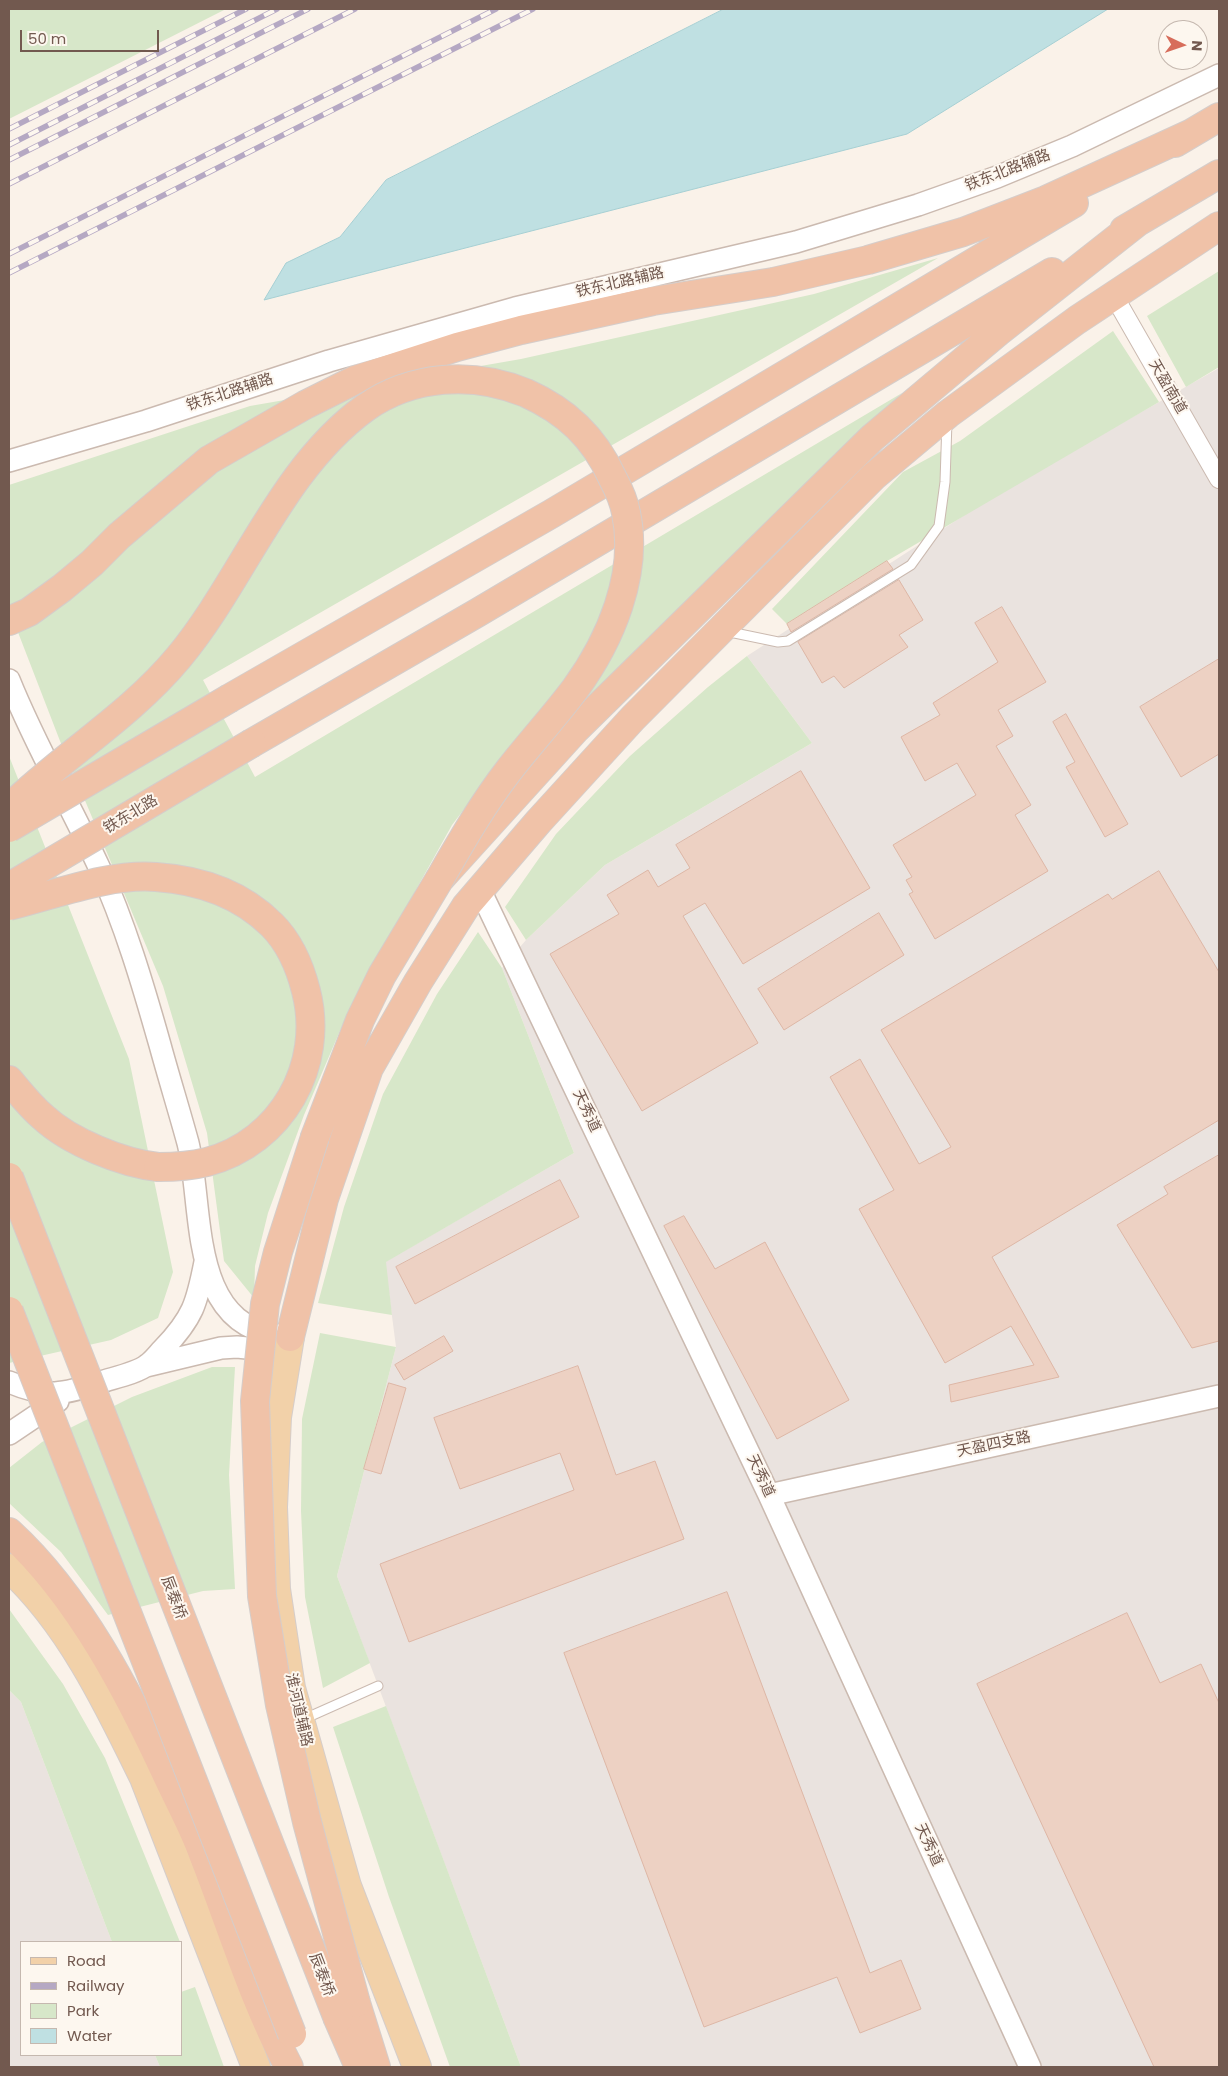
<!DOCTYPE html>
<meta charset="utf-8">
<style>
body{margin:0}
#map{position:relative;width:1228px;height:2076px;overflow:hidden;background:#faf2e9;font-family:Poppins,sans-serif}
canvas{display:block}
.frame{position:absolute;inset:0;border:10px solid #72594f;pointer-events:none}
.legend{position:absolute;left:20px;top:1941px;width:162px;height:115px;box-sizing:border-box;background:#fdf7ef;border:1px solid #c5b8af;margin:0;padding:6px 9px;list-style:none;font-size:15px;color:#72594f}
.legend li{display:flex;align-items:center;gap:10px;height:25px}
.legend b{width:25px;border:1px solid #c5b8af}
.north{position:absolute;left:1158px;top:20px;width:50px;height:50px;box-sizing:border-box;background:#fdf7ef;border:1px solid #c5b8af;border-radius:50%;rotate:93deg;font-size:14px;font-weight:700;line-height:20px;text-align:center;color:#72594f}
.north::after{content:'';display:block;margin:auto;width:18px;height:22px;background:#d76d5b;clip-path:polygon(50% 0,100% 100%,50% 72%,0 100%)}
.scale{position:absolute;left:20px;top:30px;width:139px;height:22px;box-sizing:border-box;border:2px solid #72594f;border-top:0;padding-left:6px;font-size:15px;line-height:18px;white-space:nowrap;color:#72594f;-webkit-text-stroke:4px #fdf7ef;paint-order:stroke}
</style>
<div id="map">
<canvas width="1228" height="2076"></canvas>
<div class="frame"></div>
<ul class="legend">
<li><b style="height:6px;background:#f2d1a9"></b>Road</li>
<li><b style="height:6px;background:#b5a8c3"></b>Railway</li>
<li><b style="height:14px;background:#d7e7c9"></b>Park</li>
<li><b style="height:14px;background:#bfe0e2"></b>Water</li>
</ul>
<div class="north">N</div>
<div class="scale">50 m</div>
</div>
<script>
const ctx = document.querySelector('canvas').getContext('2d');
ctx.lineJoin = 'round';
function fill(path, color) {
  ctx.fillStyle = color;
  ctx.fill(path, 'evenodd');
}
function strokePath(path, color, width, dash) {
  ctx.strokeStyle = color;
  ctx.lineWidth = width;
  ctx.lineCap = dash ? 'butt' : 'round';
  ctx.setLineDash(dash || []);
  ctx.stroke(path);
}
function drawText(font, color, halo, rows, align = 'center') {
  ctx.font = font + ' Poppins,"Noto Sans SC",sans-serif';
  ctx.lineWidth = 4;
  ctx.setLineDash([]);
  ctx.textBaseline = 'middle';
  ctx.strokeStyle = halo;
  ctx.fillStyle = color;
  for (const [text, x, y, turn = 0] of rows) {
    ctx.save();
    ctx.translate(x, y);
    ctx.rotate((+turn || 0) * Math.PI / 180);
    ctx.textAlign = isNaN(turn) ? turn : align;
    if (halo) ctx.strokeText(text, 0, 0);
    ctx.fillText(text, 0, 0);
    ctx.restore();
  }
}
fill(new Path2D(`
 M1219,368V2067H521L337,1576L396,1347L385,1262L574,1153L502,968L526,940L605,865L812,743L747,656L997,494Z
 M9,1690L21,1702L112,1942H21V2055H155L160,2067H9Z`), '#eae3df');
fill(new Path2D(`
 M9,9H226L9,119Z
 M938,258L203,680L255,777L902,393L786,504L602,689L493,771L452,825L348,1012L304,1115L268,1213L255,1266L254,1298L224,1261L207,1133L163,986L60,741L9,609V485L250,406L521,359L814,294Z
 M1219,271V367L1186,387L1147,316Z
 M1113,331L1159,402L887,561L787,624L772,609L903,472L960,441Z
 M747,656L812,743L605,865L526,940L505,907L556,834L630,756L708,687Z
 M9,756L129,1059L173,1272L158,1318L111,1340L9,1363Z
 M478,932L502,968L574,1153L386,1262L392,1315L318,1303L344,1207L383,1094L437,994Z
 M320,1333L396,1347L337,1576L370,1663L323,1688L305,1597L301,1511L302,1419Z
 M212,1367H235L229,1475L235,1589L203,1591L108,1615L61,1552L9,1503V1468L42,1442L132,1397Z
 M9,1609L63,1684L105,1758L180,1942H112L21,1702L9,1690Z
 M386,1706L521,2067H450L389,1897L333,1727Z
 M195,1987L224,2067H160L155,2055H181V1992Z`), '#d7e7c9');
const water = new Path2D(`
 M724,9H1108L907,134L264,300L286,263L340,237L386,180Z`);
fill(water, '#bfe0e2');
strokePath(water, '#a6cfd3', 1);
const building = new Path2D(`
 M887,561L893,569L791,632L787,624Z
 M899,580L923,620L899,635L908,647L844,688L834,676L822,683L798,642Z
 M1002,607L1046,682L998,710L1013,736L996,746L1031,805L1015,815L1048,871L935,939L909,894L913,892L906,880L912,877L893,845L976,795L957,763L925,781L901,737L940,715L933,703L998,662L975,623Z
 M1219,659V754L1181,777L1140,707Z
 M1066,714L1128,824L1105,837L1066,767L1075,762L1053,722Z
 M801,771L870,888L743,964L705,903L683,916L758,1043L642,1111L550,954L619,914L607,895L648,870L658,887L690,868L676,845Z
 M1159,871L1219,972V1120L992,1257L1059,1377L951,1402L949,1385L1034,1365L1011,1326L945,1363L859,1209L894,1190L830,1077L860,1059L919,1164L951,1147L881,1030L1108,894L1112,899Z
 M879,913L904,955L784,1030L758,989Z
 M1219,1155V1341L1192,1348L1117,1225L1168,1194L1164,1187Z
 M560,1180L579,1217L415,1304L396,1267Z
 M684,1216L715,1269L765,1242L849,1400L777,1439L664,1226Z
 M444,1336L453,1351L404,1380L395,1365Z
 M578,1366L616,1475L655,1461L684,1539L409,1642L380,1564L574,1490L560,1453L460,1489L434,1418Z
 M389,1383L406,1388L381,1474L364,1469Z
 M727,1592L870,1973L901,1960L921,2009L860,2033L837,1977L704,2027L564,1653Z
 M1127,1613L1160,1683L1201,1664L1219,1703V2067H1154L977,1684Z`);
fill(building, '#edd1c3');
strokePath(building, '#deb7a6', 1);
const service = new Path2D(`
 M725,631L778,642L788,641L911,565L939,526L945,482L947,421
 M304,1719L378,1686`);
const minor = new Path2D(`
 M1114,296L1219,479`);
const tertiary = new Path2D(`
 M9,461L146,421L329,361L515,308L796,242L918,205L997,177L1072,146L1219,75
 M9,680C35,745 70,804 99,867C125,924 143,985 160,1045C169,1078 179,1110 188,1143C204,1208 188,1323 277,1335
 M480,890L769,1495L1030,2067
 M146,1366L221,1348L237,1347L276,1351
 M9,1382C47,1398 62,1395 101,1382C113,1378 137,1373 147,1365C153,1361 158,1354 163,1349C193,1318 197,1303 205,1262
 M9,1434L58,1401
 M769,1495L1219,1396`);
const primary = new Path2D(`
 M290,1337L277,1417L273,1507L276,1589L291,1688L347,1886L417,2067
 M9,1568C69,1622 109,1706 144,1778L256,2067`);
const trunk = new Path2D(`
 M1175,143L1219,117
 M1124,230L1219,174
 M9,621L29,612L62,588L92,563L119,536L209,460L305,405L355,380L457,347L521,330L653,301L773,282L868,260L963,232L1046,200L1190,134
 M230,698L551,514L1074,203
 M252,743L477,613L1052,272
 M9,1080C20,1093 30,1106 43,1117C70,1142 122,1163 158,1167
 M315,1137L360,1020L382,975L439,880L576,729L872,438L998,332L1139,221
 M290,1337L324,1199L369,1068L418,982L466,906L539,821L633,718L874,476L948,414L1077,320L1219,226
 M9,1532C80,1597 130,1695 170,1782C181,1805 194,1829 203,1854C231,1925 253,2000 289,2067
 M356,2003L376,2067
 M338,2019L359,2067`);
strokePath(service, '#cbbab0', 11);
strokePath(minor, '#cbbab0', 20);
strokePath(tertiary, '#cbbab0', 24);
strokePath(primary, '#d5cdca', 30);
strokePath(trunk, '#d5cdca', 30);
strokePath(service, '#fff', 9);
strokePath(minor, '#fff', 18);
strokePath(tertiary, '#fff', 21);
strokePath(primary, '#f2d1a9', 28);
strokePath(trunk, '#f0c2a8', 28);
const rail = new Path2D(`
 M9,129L246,9
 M9,145L277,9
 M9,160L308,9
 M9,184L355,9
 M9,254L496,9
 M9,273L533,9`);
strokePath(rail, '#b5a8c3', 5.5);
strokePath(rail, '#fdf7ef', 4, [11]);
const trunkBridge = new Path2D(`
 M9,808C64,755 130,716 179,657C243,580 281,469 365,408C412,375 473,371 526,393C566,411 594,437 612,477C618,488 624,501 626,513C639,574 610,641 575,689C554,717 530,743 509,770C482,805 461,842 439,880
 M9,828L230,698
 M9,887L252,743
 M9,906C54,895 110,873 156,877C200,880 241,894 272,925C290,943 300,967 306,991C325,1065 282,1142 207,1162C191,1166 175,1167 158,1167
 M315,1137L278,1252L265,1304L255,1401L262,1596L280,1705L307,1822L356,2003
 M9,1177L338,2019
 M9,1311L292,2034`);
strokePath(trunkBridge, '#d5cdca', 30, []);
strokePath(trunkBridge, '#f0c2a8', 28);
drawText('15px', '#72594f', '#fdf7ef', [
 ["铁东北路辅路",1008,171,-21],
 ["铁东北路辅路",620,283,-13],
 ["天盈南道",1167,387,60],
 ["铁东北路辅路",230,393,-18],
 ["铁东北路",131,815,-31],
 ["天秀道",586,1111,65],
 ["天盈四支路",994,1445,-12],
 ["天秀道",760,1476,65],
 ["辰泰桥",173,1598,69],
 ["淮河道辅路",298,1710,77],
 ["天秀道",928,1845,65],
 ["辰泰桥",321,1975,69]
]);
</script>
